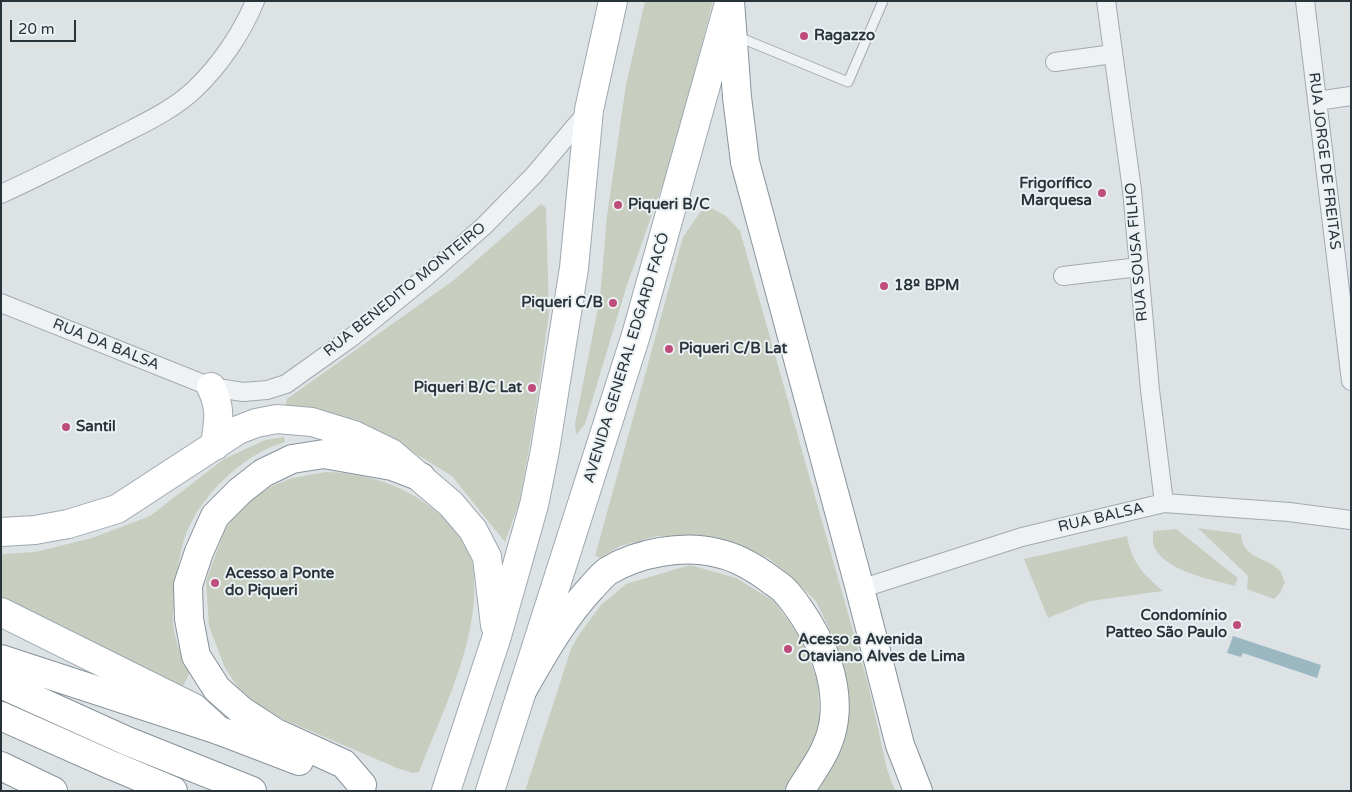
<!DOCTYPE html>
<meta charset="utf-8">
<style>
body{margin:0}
#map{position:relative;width:1352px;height:792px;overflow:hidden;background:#dde2e5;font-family:"Varela Round",sans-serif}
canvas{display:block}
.frame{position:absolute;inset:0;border:2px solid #28333a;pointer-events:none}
.scale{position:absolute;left:10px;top:20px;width:66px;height:22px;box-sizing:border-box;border:2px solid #28333a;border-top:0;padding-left:6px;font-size:15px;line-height:18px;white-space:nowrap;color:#28333a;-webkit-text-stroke:4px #ecf1f3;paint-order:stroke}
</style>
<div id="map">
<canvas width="1352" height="792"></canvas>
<div class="frame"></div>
<div class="scale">20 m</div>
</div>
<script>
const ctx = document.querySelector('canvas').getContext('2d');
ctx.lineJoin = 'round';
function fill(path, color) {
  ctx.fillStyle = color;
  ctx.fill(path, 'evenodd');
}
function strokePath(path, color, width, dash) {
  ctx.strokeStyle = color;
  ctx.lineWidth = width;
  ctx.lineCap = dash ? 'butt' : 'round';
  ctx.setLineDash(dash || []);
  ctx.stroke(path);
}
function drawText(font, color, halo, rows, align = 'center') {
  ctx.font = font + ' "Varela Round",sans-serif';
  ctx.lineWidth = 4;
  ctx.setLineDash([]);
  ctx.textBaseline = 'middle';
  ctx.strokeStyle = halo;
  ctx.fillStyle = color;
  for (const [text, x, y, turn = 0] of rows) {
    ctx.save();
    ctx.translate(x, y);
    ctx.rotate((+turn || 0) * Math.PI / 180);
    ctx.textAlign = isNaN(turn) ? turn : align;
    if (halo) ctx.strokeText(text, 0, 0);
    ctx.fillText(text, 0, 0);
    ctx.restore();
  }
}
fill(new Path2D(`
 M645,1H713L672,158L626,288L585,424L576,435L575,424L600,298L607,216L626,85Z
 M541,204L546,208L549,313L534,421L519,503L505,542L452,476L413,452L337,418L285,407L287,399L454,280Z
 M711,208L726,216L740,231L868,684L887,769L895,791H815L843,694L837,645L816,601L787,573L768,558L719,539L703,536H657L620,546L601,558L595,556L683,237L701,211Z
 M284,437L285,442C242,454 195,500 183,543C178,560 177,578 175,595C175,604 172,614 173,622C174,640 182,657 190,672L181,690L1,598V554L35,552L92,538L150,516L224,459L265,440Z
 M326,472C365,473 401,484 432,508C449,521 465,540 472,561C474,567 474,574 474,580C478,642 441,715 419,772L412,773L397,768L285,720L260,707L237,686L225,668L209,626L206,581L224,532L237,510L270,487L292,478Z
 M1198,528L1241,534C1243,561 1266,555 1280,571C1282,574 1283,579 1285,582L1280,593L1274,599L1247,589L1248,576Z
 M1176,529L1238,578L1235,586C1213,580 1159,570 1153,543C1153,539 1153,535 1153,531Z
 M1127,536C1132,563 1143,574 1163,591L1090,601L1048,618L1024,559Z
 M690,565L736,578L775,602L800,638L818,681L820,728L796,776L783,791H525L571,649L578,636L601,605L626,584Z`), '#c7cebf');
fill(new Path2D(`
 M1233,636L1321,665L1317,678L1243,653L1241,657L1227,653Z`), '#9bb8c2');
const service = new Path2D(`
 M736,36L848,82L883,1`);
const minor = new Path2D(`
 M1106,1L1132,190L1150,390L1164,503
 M1305,1L1351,381
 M1055,62L1113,54
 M1317,101L1351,96
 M1,194C41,176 79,156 117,137C144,123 173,110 195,89C220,65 242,33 255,1
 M1063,276L1139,267
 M1,303L211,387L243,392L267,390L286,384L352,337L427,276L484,226L534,175L589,110
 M860,589L1022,537L1164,503L1289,512L1351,520`);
const primary = new Path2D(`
 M211,387C222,410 218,421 215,446
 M1,532L35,530L68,524L117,509L238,430L256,423L277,419L312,422L354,435L391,453L451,504L473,530L487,557L495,625
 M1,612L194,708L218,730
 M446,791L497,636L534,505L545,450L574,268L589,110L613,1
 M490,791L636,335L729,3`);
const trunk = new Path2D(`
 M730,1L737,97L745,162L860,589L900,745L918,791
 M1,659L218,730L299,761
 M1,684L127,741L252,791
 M522,691C543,654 563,618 592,587C597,582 602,575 608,571C637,553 684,544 717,553C737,557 755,568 771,580C776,584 782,587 786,592C796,603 810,625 817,639C832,667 840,703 831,734C825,755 811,773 800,791
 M1,716L111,765L173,791
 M362,785L344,764L276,733L242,711L217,689L196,656L189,619L188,585L199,552L215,516L240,491L263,473L292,459L324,454L392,466L421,477`);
const motorway = new Path2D(`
 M1,766L53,791`);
strokePath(service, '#a3aaae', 11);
strokePath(minor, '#a3aaae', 20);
strokePath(primary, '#9ea9b0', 30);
strokePath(trunk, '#86939a', 30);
strokePath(motorway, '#86939a', 30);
strokePath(service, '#eff2f4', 9);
strokePath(minor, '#eff2f4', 18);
strokePath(primary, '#fff', 28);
strokePath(trunk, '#fff', 28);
strokePath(motorway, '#fff', 28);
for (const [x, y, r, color] of [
 [804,36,5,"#bf4d7b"],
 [1102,193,5,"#bf4d7b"],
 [618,205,5,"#bf4d7b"],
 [884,286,5,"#bf4d7b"],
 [613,303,5,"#bf4d7b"],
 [669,349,5,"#bf4d7b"],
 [532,388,5,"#bf4d7b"],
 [66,427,5,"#bf4d7b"],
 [215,583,5,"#bf4d7b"],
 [1237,625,5,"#bf4d7b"],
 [788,649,5,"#bf4d7b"]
]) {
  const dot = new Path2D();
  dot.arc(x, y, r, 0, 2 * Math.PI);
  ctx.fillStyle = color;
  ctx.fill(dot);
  strokePath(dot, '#ecf1f3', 2);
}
drawText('bold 15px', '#28333a', '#ecf1f3', [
 ["Ragazzo",814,36],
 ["Frigorífico",1092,184,"right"],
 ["Marquesa",1092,201,"right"],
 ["Piqueri B/C",628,205],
 ["18º BPM",894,286],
 ["Piqueri C/B",603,303,"right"],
 ["Piqueri C/B Lat",679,349],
 ["Piqueri B/C Lat",522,388,"right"],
 ["Santil",76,427],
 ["Acesso a Ponte",225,574],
 ["do Piqueri",225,591],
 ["Condomínio",1227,616,"right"],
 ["Patteo São Paulo",1227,633,"right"],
 ["Acesso a Avenida",798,640],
 ["Otaviano Alves de Lima",798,657]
], 'left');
drawText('15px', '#28333a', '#ecf1f3', [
 ["RUA JORGE DE FREITAS",1324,161,83],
 ["RUA SOUSA FILHO",1137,252,-95],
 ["RUA BENEDITO MONTEIRO",405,290,-39],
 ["RUA DA BALSA",106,345,22],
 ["AVENIDA GENERAL EDGARD FACÓ",627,358,-73],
 ["RUA BALSA",1101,518,-13]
]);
</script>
